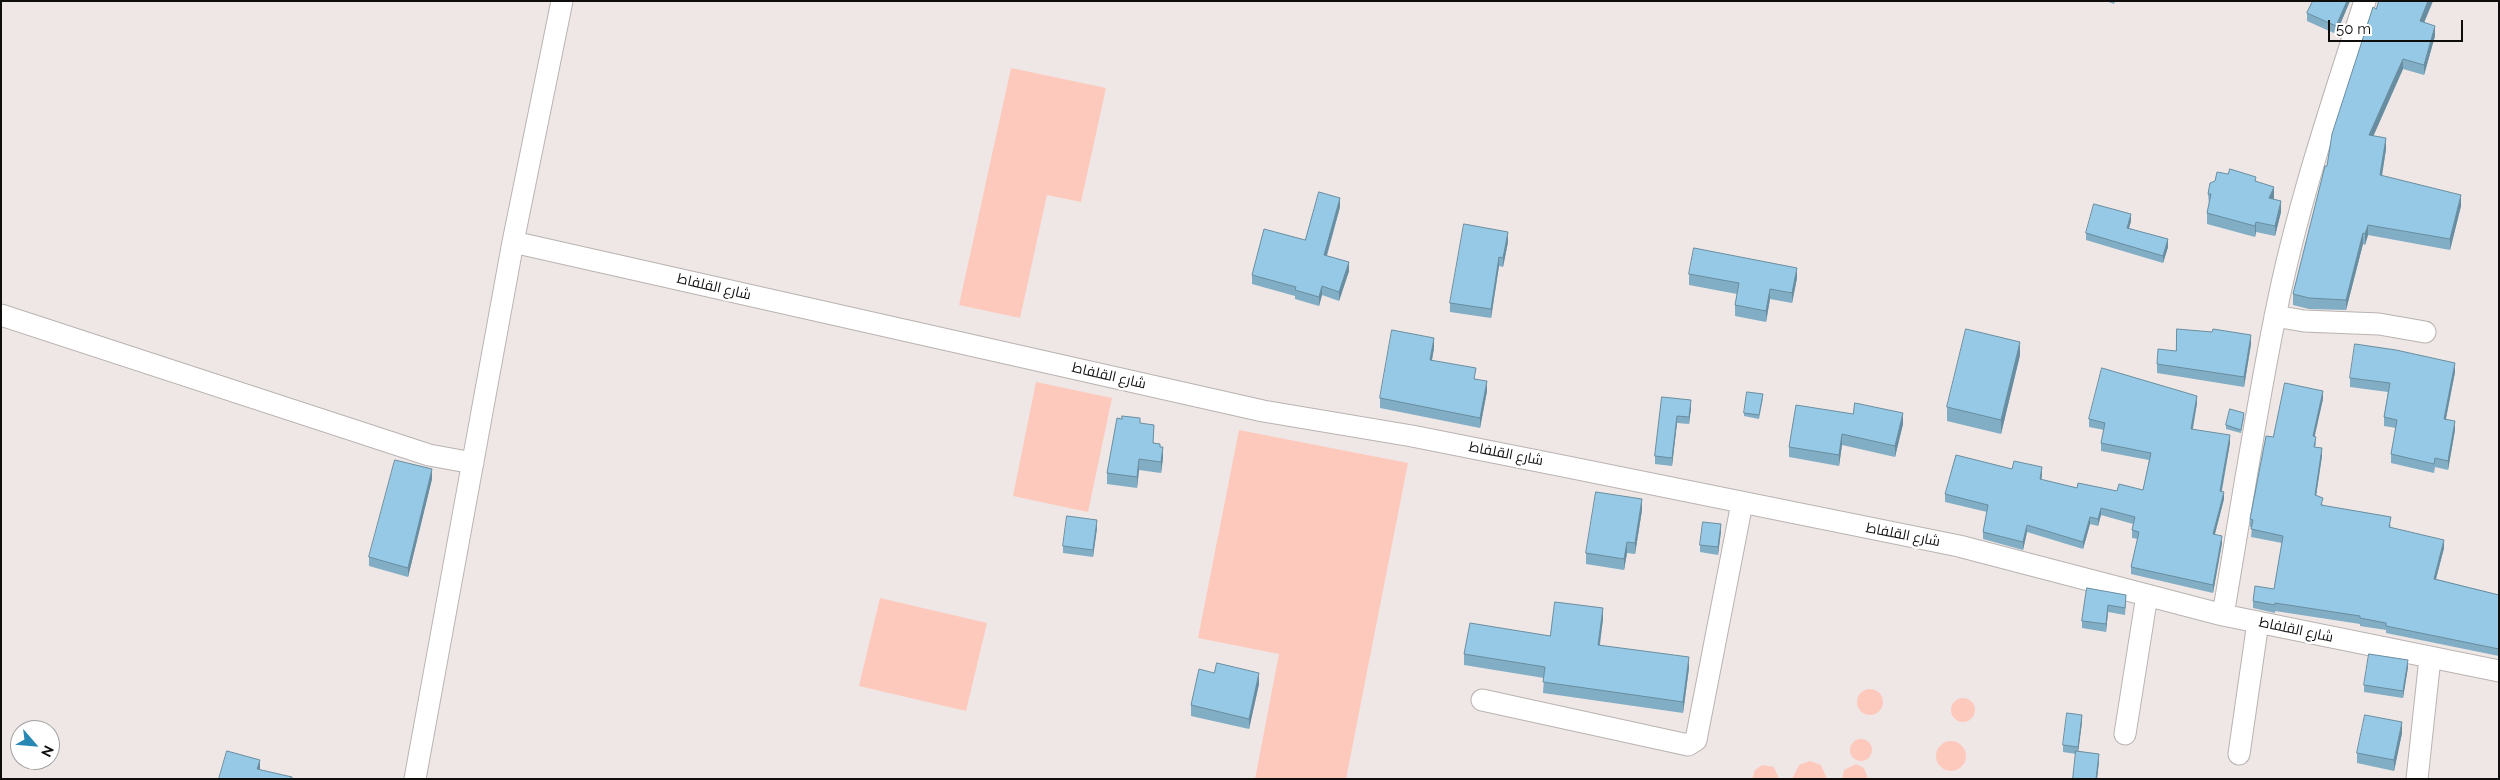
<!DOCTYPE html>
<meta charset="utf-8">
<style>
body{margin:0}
#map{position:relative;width:2500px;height:780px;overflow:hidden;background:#eee7e5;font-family:Raleway,sans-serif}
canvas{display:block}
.frame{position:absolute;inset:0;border:2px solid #100e0d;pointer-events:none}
.north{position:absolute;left:10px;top:720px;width:50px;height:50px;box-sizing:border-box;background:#fff;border:1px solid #9f9f9e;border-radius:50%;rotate:117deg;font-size:14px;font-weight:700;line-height:20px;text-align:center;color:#100e0d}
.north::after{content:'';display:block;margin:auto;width:18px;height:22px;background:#2888b3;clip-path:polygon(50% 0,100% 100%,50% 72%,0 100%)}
.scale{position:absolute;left:2328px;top:20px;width:135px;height:22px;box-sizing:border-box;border:2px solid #100e0d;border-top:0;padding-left:6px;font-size:15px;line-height:18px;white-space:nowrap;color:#100e0d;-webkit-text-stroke:4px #fff;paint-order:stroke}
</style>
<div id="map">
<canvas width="2500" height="780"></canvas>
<div class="frame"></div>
<div class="north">N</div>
<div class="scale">50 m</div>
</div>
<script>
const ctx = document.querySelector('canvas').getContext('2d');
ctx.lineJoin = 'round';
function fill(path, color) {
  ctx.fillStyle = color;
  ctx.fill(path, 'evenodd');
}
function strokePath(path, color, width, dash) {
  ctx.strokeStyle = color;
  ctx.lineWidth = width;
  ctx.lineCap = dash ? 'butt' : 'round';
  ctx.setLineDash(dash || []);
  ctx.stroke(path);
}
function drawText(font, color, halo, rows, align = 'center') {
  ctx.font = font + ' Raleway,Cairo,sans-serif';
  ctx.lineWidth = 5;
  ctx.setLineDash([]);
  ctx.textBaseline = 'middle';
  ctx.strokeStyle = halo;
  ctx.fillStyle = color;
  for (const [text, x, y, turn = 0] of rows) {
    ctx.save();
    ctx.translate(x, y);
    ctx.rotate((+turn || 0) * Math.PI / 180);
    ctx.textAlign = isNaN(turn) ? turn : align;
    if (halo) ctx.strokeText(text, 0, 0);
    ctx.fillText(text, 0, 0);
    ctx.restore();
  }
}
fill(new Path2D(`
 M1011,68L1106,88L1081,202L1047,195L1020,318L959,305Z
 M1036,382L1112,398L1088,512L1013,496Z
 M1239,430L1408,463L1346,779H1255L1279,654L1198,638Z
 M880,598L987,623L966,711L859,686Z
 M1857 702a13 13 0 1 1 26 0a13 13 0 1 1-26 0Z
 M1951 710a12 12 0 1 1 24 0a12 12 0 1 1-24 0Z
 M1850 750a11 11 0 1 1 22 0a11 11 0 1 1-22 0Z
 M1936 756a15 15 0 1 1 30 0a15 15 0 1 1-30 0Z
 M1810,761L1821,765L1827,779H1792L1799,765Z
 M1856,764L1864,768L1868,779H1842L1844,770Z
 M1762,765L1774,767L1779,779H1752L1755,770Z`), '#fec9bd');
const street = new Path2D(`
 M513,242L1263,411L1412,436L1568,467L1959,546L2223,615L2499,671
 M1,315L429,455L473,463
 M2275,316L2304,321L2379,324L2425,332
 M2223,615C2240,516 2255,416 2275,317C2296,210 2331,105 2365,1
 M1482,700L1688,745L1696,740L1742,503
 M2125,734L2147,595
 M2239,754L2258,622
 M415,779L513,242L562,1
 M2417,779L2430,658`);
strokePath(street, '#b9b3b1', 23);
strokePath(street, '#fff', 21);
fill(new Path2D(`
 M2106,1H2115L2114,4Z
 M2313,1H2350L2336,34L2307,21V13Z
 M2433,1L2424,23L2435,36L2424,75L2403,69L2373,136L2386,149L2382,176L2461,206L2450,250L2368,235L2365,245L2363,244L2346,310L2309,309L2293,305V294L2327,166L2376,9Z
 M2256,181L2274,198L2273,199L2281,212L2275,236L2256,232L2255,237L2207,224V213L2209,204L2208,194Z
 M1340,207L1327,256L1349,271L1339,301L1322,295L1319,306L1295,299V296L1252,284V275L1305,240Z
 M2131,221L2129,228L2168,247L2163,263L2086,240V233Z
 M1508,242L1503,267L1499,266L1491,318L1450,312V303Z
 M1689,274L1797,278L1792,303L1770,299L1766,322L1735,316V305L1737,294L1689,285Z
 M2212,332L2251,344L2244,387L2157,373V364L2176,351Z
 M1434,348L1432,360L1476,379L1487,391L1480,428L1380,408V398Z
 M2020,355L2001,434L1947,421V407Z
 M2455,372L2446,419L2455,430L2448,470L2435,467L2434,473L2391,463V454L2396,428L2384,426V417L2388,392L2350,387V378Z
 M1662,397L1691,408L1689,424L1677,423L1672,466L1655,464V456Z
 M1763,398L1759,419L1744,416V413Z
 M2323,399L2314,436L2316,444L2315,447L2322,456L2316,496L2323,505L2391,525L2390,527L2444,548L2436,579L2499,595V656L2386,633V630L2360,626V624L2275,611V613L2253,608V601L2274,589L2282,543L2251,537L2252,527H2250V519L2273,437Z
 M2197,403L2193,429L2230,443L2222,491L2224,499L2215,534L2222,543L2213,593L2131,574V567L2138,539L2132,538V530L2133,524L2101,515L2098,526L2090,524L2083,549L2027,532L2023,550L1983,539V532L1987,512L1945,502V494L2012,469L2042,475L2041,480L2077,488L2117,491L2143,490L2149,460L2101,451V443L2104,430L2089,427V419Z
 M1853,414L1903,424L1895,457L1842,445L1839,466L1789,457V447Z
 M2244,417L2241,433L2226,429V425Z
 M1140,423L1154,443L1160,447L1163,458L1161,473L1139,470L1137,488L1107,484V473Z
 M432,479L408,577L369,566V557Z
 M1642,510L1635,554L1627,553L1624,570L1586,564V553Z
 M1097,528L1093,557L1063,553V546Z
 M1721,531L1718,555L1700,552V545Z
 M2087,588L2126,603L2125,615L2108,612L2106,632L2082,628V621Z
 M1603,619L1600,645L1689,668L1683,713L1543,693L1544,678L1464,665V654L1550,636Z
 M2408,667L2403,698L2364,692V685Z
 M1259,684L1249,729L1191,716V705Z
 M2082,722L2078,751L2099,761L2097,779H2073L2076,754L2063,752V745Z
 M2402,733L2394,771L2357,763V753Z`), '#81adc5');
fill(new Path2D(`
 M2347,1H2350L2336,34V26Z
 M2428,1H2433L2420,32V21Z
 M2435,26V36L2424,75V65Z
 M2403,59V69L2369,146V135Z
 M2386,138V149L2380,186V175Z
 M2274,187V198L2269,209V198Z
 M2461,195V206L2450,250V239Z
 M1340,198V207L1324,264V255Z
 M2281,201V212L2275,236V226Z
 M2131,214V221L2127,235V228Z
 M2256,222V232L2255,237V226Z
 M2368,225V235L2365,245V234Z
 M1508,232V242L1503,267V258Z
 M2363,233V244L2346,310V300Z
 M2168,239V247L2163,263V256Z
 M1499,257V266L1491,318V309Z
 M1349,262V271L1339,301V292Z
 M1797,268V278L1792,303V293Z
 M1322,286V295L1319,306V297Z
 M1770,289V299L1766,322V311Z
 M2251,335V344L2244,387V377Z
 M1434,338V348L1430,370V360Z
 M2020,342V355L2001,434V420Z
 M2455,363V372L2444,428V419Z
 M1487,381V391L1480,428V418Z
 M2323,391V399L2313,444V436Z
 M2197,396V403L2191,436V429Z
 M1691,400V408L1689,424V417Z
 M1903,413V424L1895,457V446Z
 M1677,416V423L1672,466V458Z
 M2455,421V430L2448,470V461Z
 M1842,434V445L1839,466V455Z
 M2230,435V443L2220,498V491Z
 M1163,447V458L1161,473V462Z
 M2322,448V456L2315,503V495Z
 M1139,459V470L1137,488V477Z
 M2042,467V475L2040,487V479Z
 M432,469V479L408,577V568Z
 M2224,492V499L2213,541V534Z
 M1642,499V510L1635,554V543Z
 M2101,508V515L2098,526V519Z
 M2090,517V524L2083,549V542Z
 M1097,520V528L1093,557V550Z
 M1721,524V531L1718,555V547Z
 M2027,525V532L2023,550V542Z
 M2222,536V543L2213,593V585Z
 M2444,540V548L2434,586V579Z
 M1627,542V553L1624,570V559Z
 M2108,605V612L2106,632V624Z
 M1603,608V619L1598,655V645Z
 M1689,657V668L1683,713V702Z
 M2408,660V667L2403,698V691Z
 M1259,673V684L1249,729V719Z
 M2082,715V722L2078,754V747Z
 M2402,722V733L2394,771V760Z
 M2099,754V761L2097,779H2096Z
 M260,760V770L257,769Z`), '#698da0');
const building = new Path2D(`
 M2313,1H2347L2336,26L2307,13Z
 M2379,1H2428L2420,21L2435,26L2424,65L2403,59L2369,135L2386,138L2380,175L2461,195L2450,239L2368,225L2365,234L2363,233L2346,300L2309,298L2293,294L2325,166H2327L2332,134L2373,7L2376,9Z
 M2230,169L2256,177L2255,181L2274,187L2269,198L2281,201L2275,226L2256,222L2255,226L2207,213L2211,194H2208L2210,183L2215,181L2217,172L2228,174Z
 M1319,192L1340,198L1324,255L1349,262L1339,292L1322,286L1319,297L1295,290L1296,287L1252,275L1264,229L1305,240Z
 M2094,204L2131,214L2127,228L2168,239L2163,256L2086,233Z
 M1464,224L1508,232L1503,258L1499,257L1491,309L1450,303Z
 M1694,248L1797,268L1792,293L1770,289L1766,311L1735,305L1739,283L1689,274Z
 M1966,329L2020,342L2001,420L1947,407Z
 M2177,329L2212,332L2213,329L2251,335L2244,377L2157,364L2158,349L2176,351Z
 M1392,330L1434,338L1430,360L1476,368L1474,379L1487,381L1480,418L1380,398Z
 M2355,344L2396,350L2455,363L2444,419L2455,421L2448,461L2435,458L2434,464L2391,454L2397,420L2384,417L2390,383L2350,378Z
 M2102,368L2197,396L2191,429L2230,435L2220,491L2224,492L2213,534L2222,536L2213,585L2131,567L2139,532L2132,530L2135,517L2101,508L2098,519L2090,517L2083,542L2027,525L2023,542L1983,532L1988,505L1945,494L1956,455L2012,469L2014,461L2042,467L2040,479L2077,488L2078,483L2117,491L2119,484L2143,490L2151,453L2101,443L2105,423L2089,419Z
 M2285,383L2323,391L2313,436L2316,437L2314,447L2322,448L2315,495L2323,498L2321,505L2391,517L2389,527L2444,540L2434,579L2499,595V649L2386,626V623L2360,618V616L2275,603V605L2253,601L2255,586L2274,589L2283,536L2251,529L2253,520L2250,519L2266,436L2273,437Z
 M1747,392L1763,394L1759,415L1744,413Z
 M1662,397L1691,400L1689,417L1677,416L1672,458L1655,456Z
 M1855,403L1903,413L1895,446L1842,434L1839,455L1789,447L1796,405L1853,414Z
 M2230,409L2244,413L2241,430L2226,425Z
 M1122,416L1140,418V423L1154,425L1153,443L1160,444V447H1163L1161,462L1139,459L1137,477L1107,473L1117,418L1122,419Z
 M395,460L432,469L408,568L369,557Z
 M1596,492L1642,499L1635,543L1627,542L1624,559L1586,553Z
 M1067,516L1097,520L1093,550L1063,546Z
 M1703,522L1721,524L1718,547L1700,545Z
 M2087,588L2126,595L2125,608L2108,605L2106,624L2082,621Z
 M1555,602L1603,608L1598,645L1689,657L1683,702L1543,682L1545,667L1464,654L1470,623L1550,636Z
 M2369,654L2408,660L2403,691L2364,685Z
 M1217,663L1259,673L1249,719L1191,705L1199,669L1214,673Z
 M2067,713L2082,715L2078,747L2063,745Z
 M2365,715L2402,722L2394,760L2357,753Z
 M227,751L260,760L257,769L292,777V779H219Z
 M2076,751L2099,754L2096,779H2073Z`);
fill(building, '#96c9e5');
strokePath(building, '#698da0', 1);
drawText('14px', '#100e0d', '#fff', [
 ["شارع القلفاط",714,287,13],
 ["شارع القلفاط",1109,376,13],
 ["شارع القلفاط",1506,454,11],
 ["شارع القلفاط",1903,535,11],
 ["شارع القلفاط",2296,630,12]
]);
</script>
